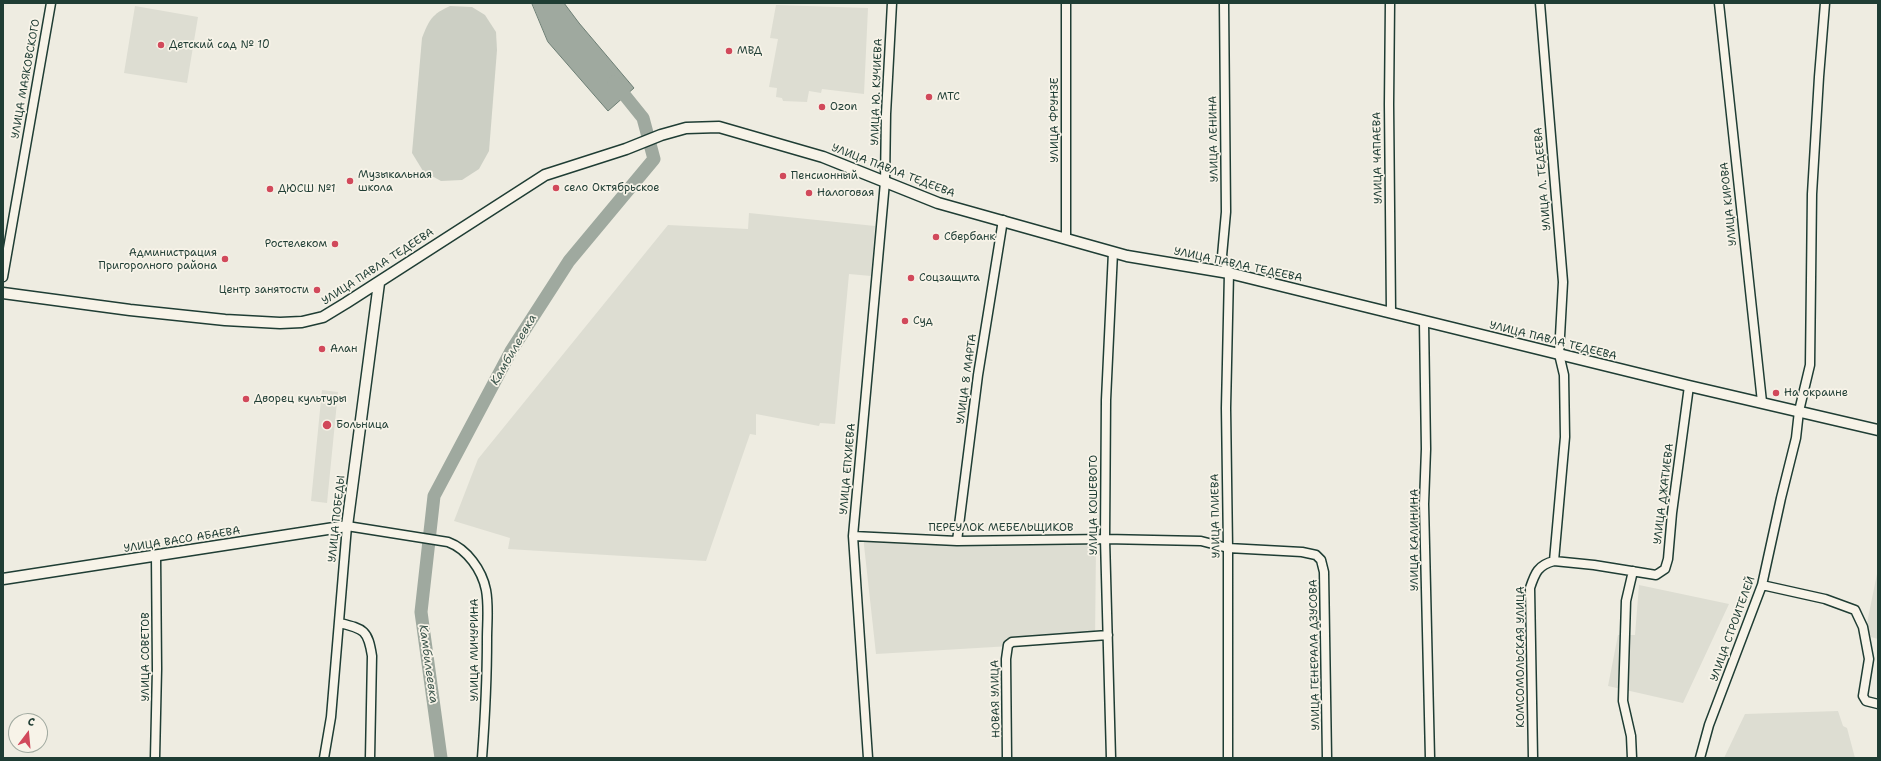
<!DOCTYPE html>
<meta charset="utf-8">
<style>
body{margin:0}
#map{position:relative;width:1881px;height:761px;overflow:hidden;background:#eeece1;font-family:"Shantell Sans",sans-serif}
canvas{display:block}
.frame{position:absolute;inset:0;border:4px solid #1f3d34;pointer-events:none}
.north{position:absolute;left:8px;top:713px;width:40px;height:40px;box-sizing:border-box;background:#f7f3e8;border:1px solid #a1aaa0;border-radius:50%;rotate:16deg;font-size:11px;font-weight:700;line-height:16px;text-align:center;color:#1f3d34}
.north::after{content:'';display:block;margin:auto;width:14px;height:18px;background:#d1495b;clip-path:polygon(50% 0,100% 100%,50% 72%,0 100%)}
</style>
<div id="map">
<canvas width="1881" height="761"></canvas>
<div class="frame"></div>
<div class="north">С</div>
</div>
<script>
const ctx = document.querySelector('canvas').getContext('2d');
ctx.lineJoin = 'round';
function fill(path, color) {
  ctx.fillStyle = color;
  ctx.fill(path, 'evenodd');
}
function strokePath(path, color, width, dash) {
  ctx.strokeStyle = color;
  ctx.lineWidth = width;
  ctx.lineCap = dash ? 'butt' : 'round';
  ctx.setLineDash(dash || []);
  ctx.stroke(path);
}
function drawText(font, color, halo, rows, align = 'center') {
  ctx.font = font + ' "Shantell Sans",sans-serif';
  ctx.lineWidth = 3.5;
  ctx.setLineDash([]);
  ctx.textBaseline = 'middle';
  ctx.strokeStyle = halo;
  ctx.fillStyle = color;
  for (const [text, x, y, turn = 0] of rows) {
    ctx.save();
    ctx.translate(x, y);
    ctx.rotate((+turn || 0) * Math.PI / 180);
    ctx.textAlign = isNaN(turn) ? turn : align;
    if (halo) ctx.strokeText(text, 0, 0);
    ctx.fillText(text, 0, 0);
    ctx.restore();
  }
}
fill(new Path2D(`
 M776,5L868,8L864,94L822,89L821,93L809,91L807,102L783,101L782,98L776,97L777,88L769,87L778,39L770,38Z
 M135,6L198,17L187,83L124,73Z
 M749,213L875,226L871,276L849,274L835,424L820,423L819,426L756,414V435L750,434L706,561L508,549L510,538L454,521L478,459L668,225L748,229Z
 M322,390L338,392L327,503L311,501Z
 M863,536L1096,545L1095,641L876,654Z
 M1878,569V639L1871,637L1866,628Z
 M1639,585L1729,604L1683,703L1608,686L1618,635H1635Z
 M1838,711L1843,726L1847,728L1855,758H1724L1745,714Z`), '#ddddd2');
fill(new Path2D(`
 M450,6L472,7L485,15L496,32L497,50L489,151L479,169L462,180L441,181L423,171L412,153L422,38C429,20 432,14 450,6Z`), '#cccfc4');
const water = new Path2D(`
 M532,3H564L579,23L634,88L608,111L548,42Z`);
fill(water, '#9fa99f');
strokePath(water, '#6c7e74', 1);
strokePath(new Path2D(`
 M441,758L421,612L434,496L511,351L569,261L654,159L643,118L614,82`), '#9fa99f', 13);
const minor = new Path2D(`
 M1066,3V237
 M1224,3L1226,212L1222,256L1229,273L1226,408L1228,548V758
 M1390,3L1389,104L1391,312
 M1719,3L1762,402
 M3,277L51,3
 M1424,322L1426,449L1424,504L1430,758
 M853,536L957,541L1105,539L1201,541L1228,548L1302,552L1316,555L1321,560L1324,572L1327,758
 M957,541L978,375L1003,220
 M1554,561L1594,565L1656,575L1665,569L1668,559L1672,513L1689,386
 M1762,585L1825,599L1855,610L1863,627L1869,659L1863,696L1866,701L1878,704
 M340,623C364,629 368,630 372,656L370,758
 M155,758L157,669L156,556
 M324,758L331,717L347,526L448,542C467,549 482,570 486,590C489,606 487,623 487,639C487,679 485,718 482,758
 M868,758L853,536L885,182L886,114L892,3
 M1007,758L1006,659L1008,645L1012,642L1108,635
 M1111,758L1105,539L1106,400L1113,252
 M1533,758L1530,588C1535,573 1538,565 1554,561L1565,437L1564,375L1559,354L1563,282L1540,3
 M1632,758L1631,736L1623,701L1626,601L1633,571
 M1700,758L1709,725L1762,585L1781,498L1796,438L1799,411L1810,365L1812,194L1819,77L1825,3`);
const major = new Path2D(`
 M3,293L130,310L225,320L280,323L302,322L323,317L346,303L545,175L626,149L661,135L686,128L719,127L823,157L938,203L1127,256L1229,273L1689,386L1878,430
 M3,579L347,526L379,283`);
strokePath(minor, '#1f3d34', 11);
strokePath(major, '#1f3d34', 13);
strokePath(minor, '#f7f3e8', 8);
strokePath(major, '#f7f3e8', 10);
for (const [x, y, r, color] of [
 [161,45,4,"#d1495b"],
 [729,51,4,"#d1495b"],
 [929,97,4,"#d1495b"],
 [822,107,4,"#d1495b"],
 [783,176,4,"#d1495b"],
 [350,181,4,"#d1495b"],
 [556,188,4,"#d1495b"],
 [270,189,4,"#d1495b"],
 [809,193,4,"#d1495b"],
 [936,237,4,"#d1495b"],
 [335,244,4,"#d1495b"],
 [225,259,4,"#d1495b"],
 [911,278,4,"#d1495b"],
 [317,290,4,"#d1495b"],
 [905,321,4,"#d1495b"],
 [322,349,4,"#d1495b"],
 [1776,393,4,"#d1495b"],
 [246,399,4,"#d1495b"],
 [327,425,5,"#d1495b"]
]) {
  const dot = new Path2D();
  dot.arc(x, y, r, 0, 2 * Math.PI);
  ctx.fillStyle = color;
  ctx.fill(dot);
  strokePath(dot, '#f7f3e8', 1.5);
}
drawText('11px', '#1f3d34', '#f7f3e8', [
 ["Детский сад № 10",169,45],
 ["МВД",737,51],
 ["МТС",937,97],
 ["Ozon",830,107],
 ["Музыкальная",358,175],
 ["школа",358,188],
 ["Пенсионный",791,176],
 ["село Октябрьское",564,188],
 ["ДЮСШ №1",278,189],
 ["Налоговая",817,193],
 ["Сбербанк",944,237],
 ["Ростелеком",327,244,"right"],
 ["Администрация",217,253,"right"],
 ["Пригоролного района",217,266,"right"],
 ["Соцзащита",919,278],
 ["Центр занятости",309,290,"right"],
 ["Суд",913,321],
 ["Алан",330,349],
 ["На окраине",1784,393],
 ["Дворец культуры",254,399],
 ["Больница",336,425]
], 'left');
drawText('11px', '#1f3d34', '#f7f3e8', [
 ["УЛИЦА МАЯКОВСКОГО",26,79,-80],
 ["УЛИЦА Ю. КУЧИЕВА",877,92,-88],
 ["УЛИЦА ФРУНЗЕ",1055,120,-90],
 ["УЛИЦА ЛЕНИНА",1214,139,-91],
 ["УЛИЦА ЧАПАЕВА",1378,158,-91],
 ["УЛИЦА ПАВЛА ТЕДЕЕВА",893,171,21],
 ["УЛИЦА Л. ТЕДЕЕВА",1543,179,-95],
 ["УЛИЦА КИРОВА",1729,204,-96],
 ["УЛИЦА ПАВЛА ТЕДЕЕВА",1238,265,12],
 ["УЛИЦА ПАВЛА ТЕДЕЕВА",378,267,-33],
 ["УЛИЦА ПАВЛА ТЕДЕЕВА",1553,341,14],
 ["УЛИЦА 8 МАРТА",967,379,-82],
 ["УЛИЦА ЕПХИЕВА",848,469,-85],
 ["УЛИЦА ДЖАТИЕВА",1664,494,-83],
 ["УЛИЦА КОШЕВОГО",1094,505,-90],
 ["УЛИЦА ПЛИЕВА",1216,516,-91],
 ["УЛИЦА ПОБЕДЫ",337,519,-84],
 ["ПЕРЕУЛОК МЕБЕЛЬЩИКОВ",1001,528],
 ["УЛИЦА ВАСО АБАЕВА",182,540,-9],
 ["УЛИЦА КАЛИНИНА",1415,540,-90],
 ["УЛИЦА СТРОИТЕЛЕЙ",1733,629,-70],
 ["УЛИЦА МИЧУРИНА",475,650,-90],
 ["УЛИЦА ГЕНЕРАЛА ДЗУСОВА",1315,655,-91],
 ["УЛИЦА СОВЕТОВ",146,657,-90],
 ["КОМСОМОЛЬСКАЯ УЛИЦА",1521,657,-90],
 ["НОВАЯ УЛИЦА",996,699,-91]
]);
drawText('italic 12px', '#3f584f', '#f7f3e8', [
 ["Камбилеевка",514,350,-60],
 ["Камбилеевка",428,664,82]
]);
</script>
